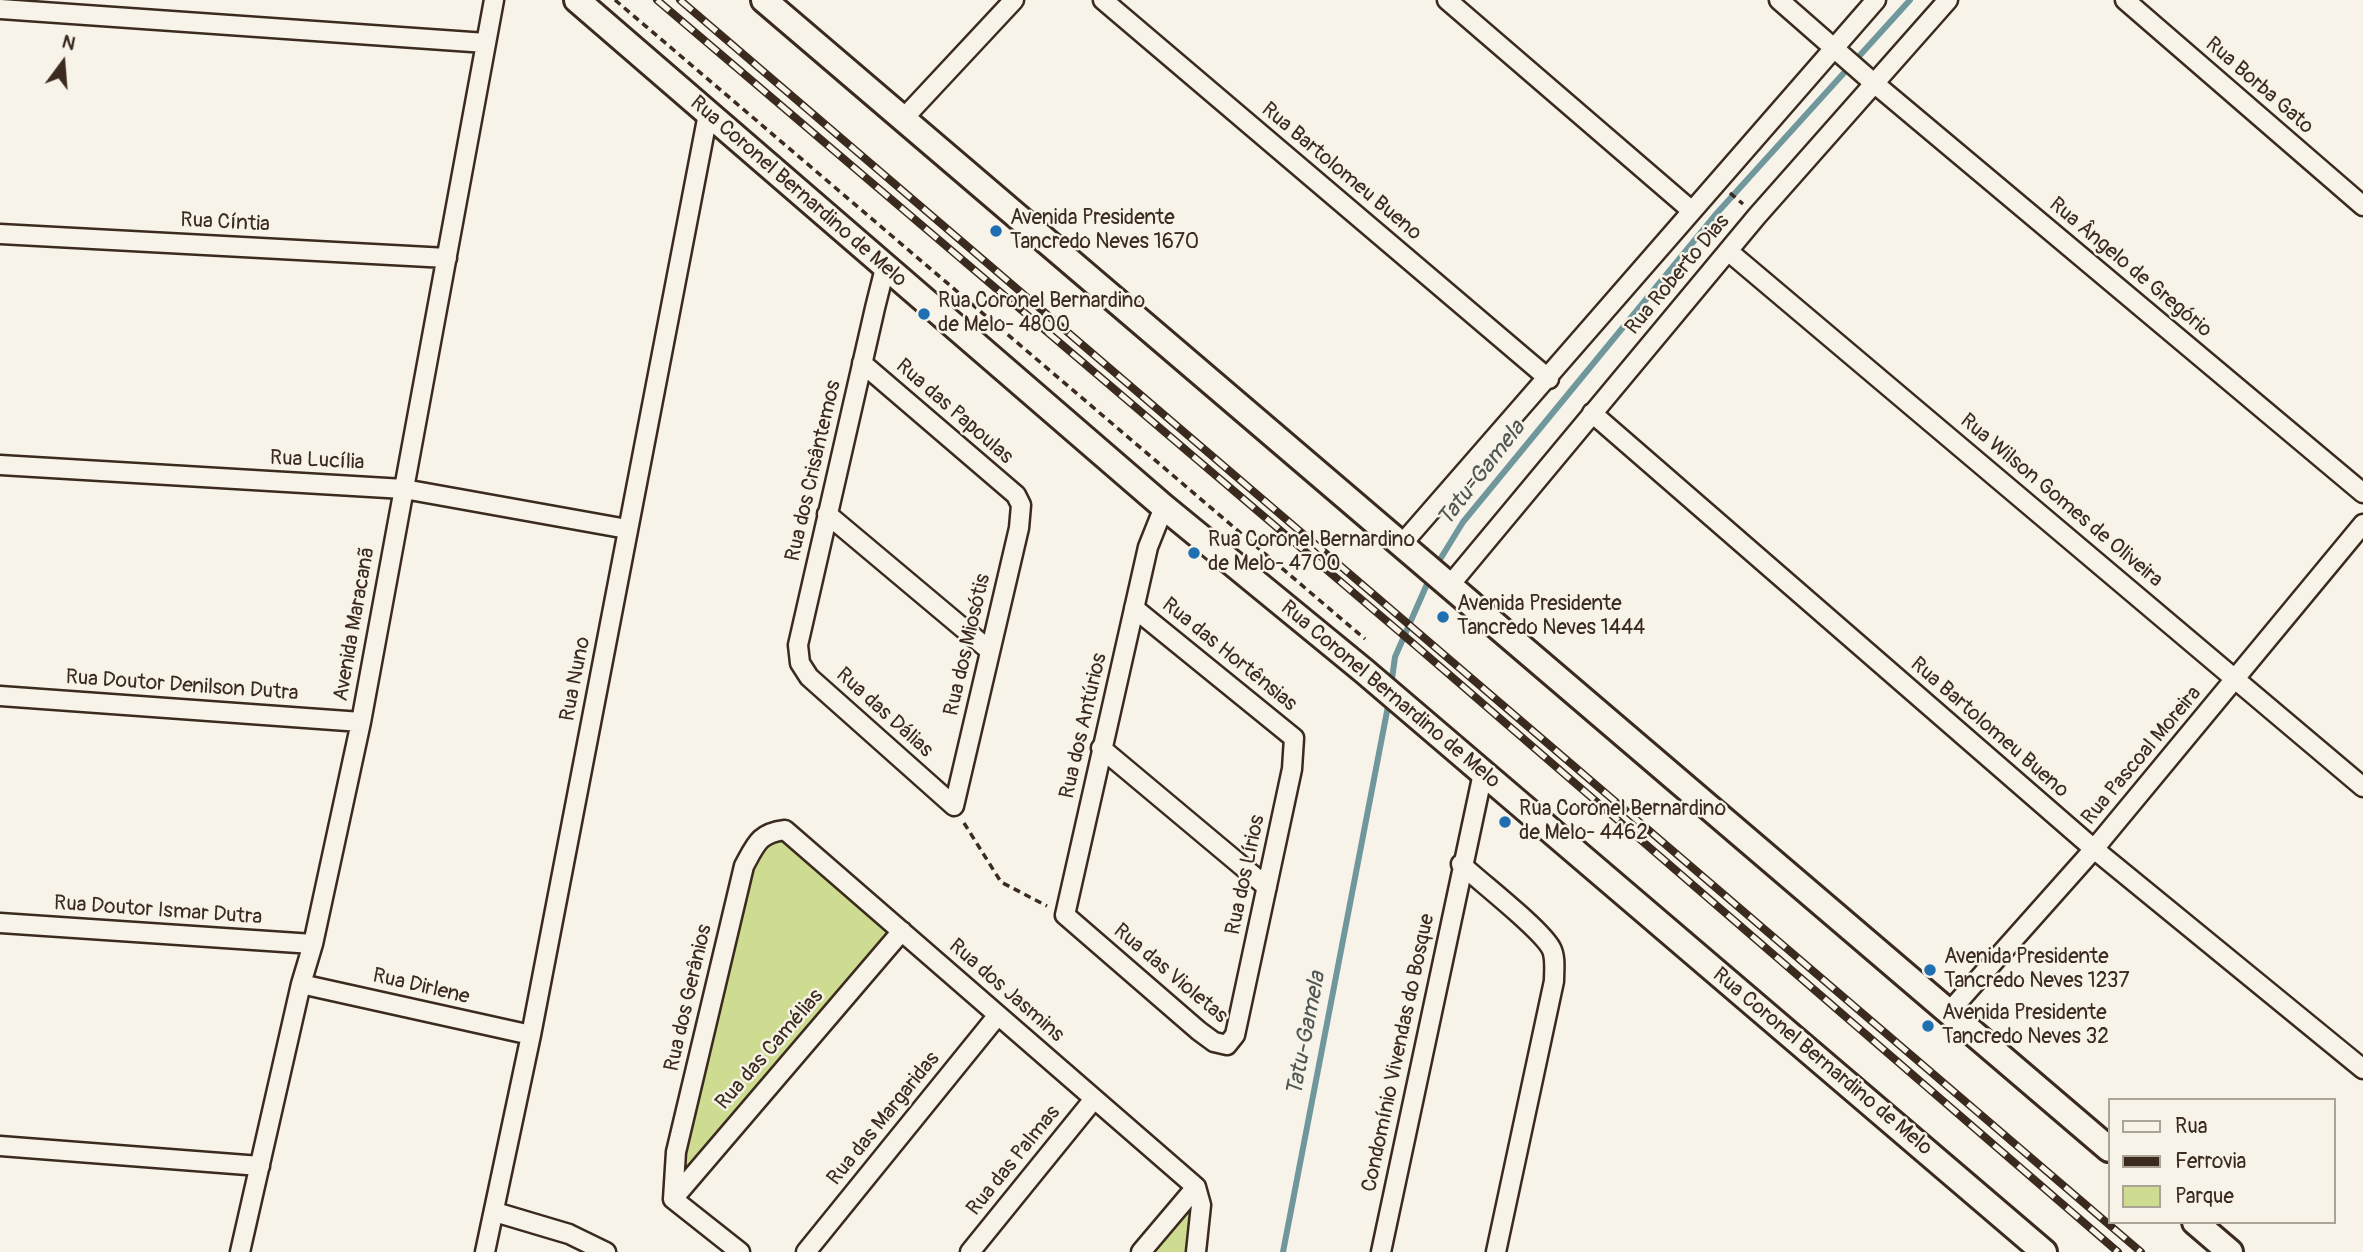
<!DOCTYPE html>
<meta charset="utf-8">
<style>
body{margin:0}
#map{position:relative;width:2363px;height:1252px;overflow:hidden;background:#f7f3e8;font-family:Pangolin,sans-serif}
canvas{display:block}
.legend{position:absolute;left:2108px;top:1098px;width:228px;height:126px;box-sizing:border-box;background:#f7f3e8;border:2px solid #aca397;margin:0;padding:9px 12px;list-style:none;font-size:21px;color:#3b2a1e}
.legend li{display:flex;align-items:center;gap:14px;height:35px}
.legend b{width:35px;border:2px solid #aca397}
.north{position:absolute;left:28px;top:28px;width:70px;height:70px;-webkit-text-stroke:5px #f7f3e8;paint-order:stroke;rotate:16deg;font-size:19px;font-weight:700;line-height:28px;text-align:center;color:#3b2a1e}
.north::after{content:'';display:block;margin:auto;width:24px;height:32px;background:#3b2a1e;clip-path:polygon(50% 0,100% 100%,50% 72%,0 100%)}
</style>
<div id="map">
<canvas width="2363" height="1252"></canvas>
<ul class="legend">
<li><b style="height:9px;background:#f7f3e8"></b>Rua</li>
<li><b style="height:9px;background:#3b2a1e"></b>Ferrovia</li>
<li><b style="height:19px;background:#cddc90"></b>Parque</li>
</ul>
<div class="north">N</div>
</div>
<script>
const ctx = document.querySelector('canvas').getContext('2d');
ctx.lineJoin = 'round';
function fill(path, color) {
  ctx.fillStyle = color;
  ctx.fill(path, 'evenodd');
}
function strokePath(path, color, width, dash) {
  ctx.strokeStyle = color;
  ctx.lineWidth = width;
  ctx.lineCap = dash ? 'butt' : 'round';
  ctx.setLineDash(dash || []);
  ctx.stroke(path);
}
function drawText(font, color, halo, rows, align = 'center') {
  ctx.font = font + ' Pangolin,sans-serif';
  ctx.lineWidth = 5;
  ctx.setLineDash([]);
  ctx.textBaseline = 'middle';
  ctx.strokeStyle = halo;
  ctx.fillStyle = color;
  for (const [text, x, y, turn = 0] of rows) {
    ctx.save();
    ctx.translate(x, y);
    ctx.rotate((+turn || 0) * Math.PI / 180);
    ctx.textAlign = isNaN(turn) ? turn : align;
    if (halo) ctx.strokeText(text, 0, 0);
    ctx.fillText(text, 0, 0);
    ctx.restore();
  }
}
fill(new Path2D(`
 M785,830L897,931L672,1188L750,870L760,848Z
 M1194,1196L1195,1252H1147Z`), '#cddc90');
strokePath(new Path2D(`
 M1436,566L1463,522L1717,213L1910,0
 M1391,686L1395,657L1431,575
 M1283,1252L1389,701`), '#6f979c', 6);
const street = new Path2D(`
 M1103,0L1549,379
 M1447,0L1692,211
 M1779,0L1868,78L2363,493
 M2125,0L2363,206
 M0,9L486,43
 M903,119L1014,0
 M0,234L447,258
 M1728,251L2363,787
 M862,363L1016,495L1021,505L1019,528L954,806L809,677L800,663L798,645L875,308L885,268
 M1592,413L2094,849L2363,1069
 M0,465L404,489L627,529
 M827,514L989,650
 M1402,544L1876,0
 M1450,585L1757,216L1948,0
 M1134,608L1294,738L1292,769L1235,1035L1227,1045L1214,1042L1199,1031L1065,915L1148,547L1164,507
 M0,696L361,722
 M1101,748L1267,887
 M1461,864C1480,882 1540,928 1551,948C1556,957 1554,970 1554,981L1496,1252
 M0,923L313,944
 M301,984L531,1035
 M1949,1012L2094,849L2363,524
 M0,1146L260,1166
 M673,1199L676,1152L744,866C756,844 759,833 785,830L1196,1187
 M673,1199L902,931
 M673,1199L740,1252
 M495,1212L569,1234L606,1252
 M240,1252L301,984L313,944L361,722L494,0
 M485,1252L531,1035L708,114
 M806,1252L998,1015
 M970,1252L1094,1099
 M1141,1252L1196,1187
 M1196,1252L1201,1205L1196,1187
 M1381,1252L1483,773`);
const secondary = new Path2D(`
 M577,0L1164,507L1364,671L2044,1252
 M764,0L2109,1149
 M2195,1222L2230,1252`);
strokePath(street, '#3b2a1e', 23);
strokePath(secondary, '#3b2a1e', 30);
strokePath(new Path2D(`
 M615,0L1365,639
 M1730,193L1743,204
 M964,823L1001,882L1047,906`), '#3b2a1e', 3.5, [7, 5]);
strokePath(street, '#f7f3e8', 18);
strokePath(secondary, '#f7f3e8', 24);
const rail = new Path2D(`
 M657,0L1415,645L2118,1252
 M680,0L2141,1252`);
strokePath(rail, '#3b2a1e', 8);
strokePath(rail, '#f7f3e8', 5, [16]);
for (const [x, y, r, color] of [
 [996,231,7,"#1f6fb2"],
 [924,314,7,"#1f6fb2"],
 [1194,553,7,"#1f6fb2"],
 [1443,617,7,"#1f6fb2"],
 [1505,822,7,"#1f6fb2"],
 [1930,970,7,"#1f6fb2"],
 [1928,1026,7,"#1f6fb2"]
]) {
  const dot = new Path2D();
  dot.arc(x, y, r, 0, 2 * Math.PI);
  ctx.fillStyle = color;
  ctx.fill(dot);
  strokePath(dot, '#f7f3e8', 2.5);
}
drawText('21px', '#3b2a1e', '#f7f3e8', [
 ["Rua Borba Gato",2259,86,41],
 ["Rua Bartolomeu Bueno",1341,172,40],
 ["Rua Coronel Bernardino de Melo",798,192,41],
 ["Rua Cíntia",225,223,3],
 ["Rua Ângelo de Gregório",2130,268,40],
 ["Rua Roberto Dias",1678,275,-50],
 ["Rua das Papoulas",954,412,41],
 ["Rua Lucília",317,461,3],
 ["Rua dos Crisântemos",814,471,-77],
 ["Rua Wilson Gomes de Oliveira",2061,501,40],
 ["Avenida Maracanã",355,624,-80],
 ["Rua dos Miosótis",968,645,-77],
 ["Rua das Hortênsias",1229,655,39],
 ["Rua Nuno",576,679,-79],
 ["Rua Doutor Denilson Dutra",182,686,4],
 ["Rua Coronel Bernardino de Melo",1390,695,40],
 ["Rua das Dálias",884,713,42],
 ["Rua dos Antúrios",1084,726,-77],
 ["Rua Bartolomeu Bueno",1989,728,41],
 ["Rua Pascoal Moreira",2142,756,-50],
 ["Rua dos Lírios",1246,875,-78],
 ["Rua Doutor Ismar Dutra",158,911,4],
 ["Rua das Violetas",1170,974,40],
 ["Rua Dirlene",421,987,13],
 ["Rua dos Jasmins",1006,991,41],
 ["Rua dos Gerânios",689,998,-77],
 ["Rua das Camélias",770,1050,-49],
 ["Condomínio Vivendas do Bosque",1399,1053,-78],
 ["Rua Coronel Bernardino de Melo",1822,1062,40],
 ["Rua das Margaridas",884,1119,-51],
 ["Rua das Palmas",1014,1161,-51]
]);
drawText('21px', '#3b2a1e', '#f7f3e8', [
 ["Avenida Presidente",1010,219],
 ["Tancredo Neves 1670",1010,243],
 ["Rua Coronel Bernardino",938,302],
 ["de Melo- 4800",938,326],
 ["Rua Coronel Bernardino",1208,541],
 ["de Melo- 4700",1208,565],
 ["Avenida Presidente",1457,605],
 ["Tancredo Neves 1444",1457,629],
 ["Rua Coronel Bernardino",1519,810],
 ["de Melo- 4462",1519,834],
 ["Avenida Presidente",1944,958],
 ["Tancredo Neves 1237",1944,982],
 ["Avenida Presidente",1942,1014],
 ["Tancredo Neves 32",1942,1038]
], 'left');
drawText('italic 23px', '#505752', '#f7f3e8', [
 ["Tatu-Gamela",1482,474,-52],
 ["Tatu-Gamela",1307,1034,-79]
]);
</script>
